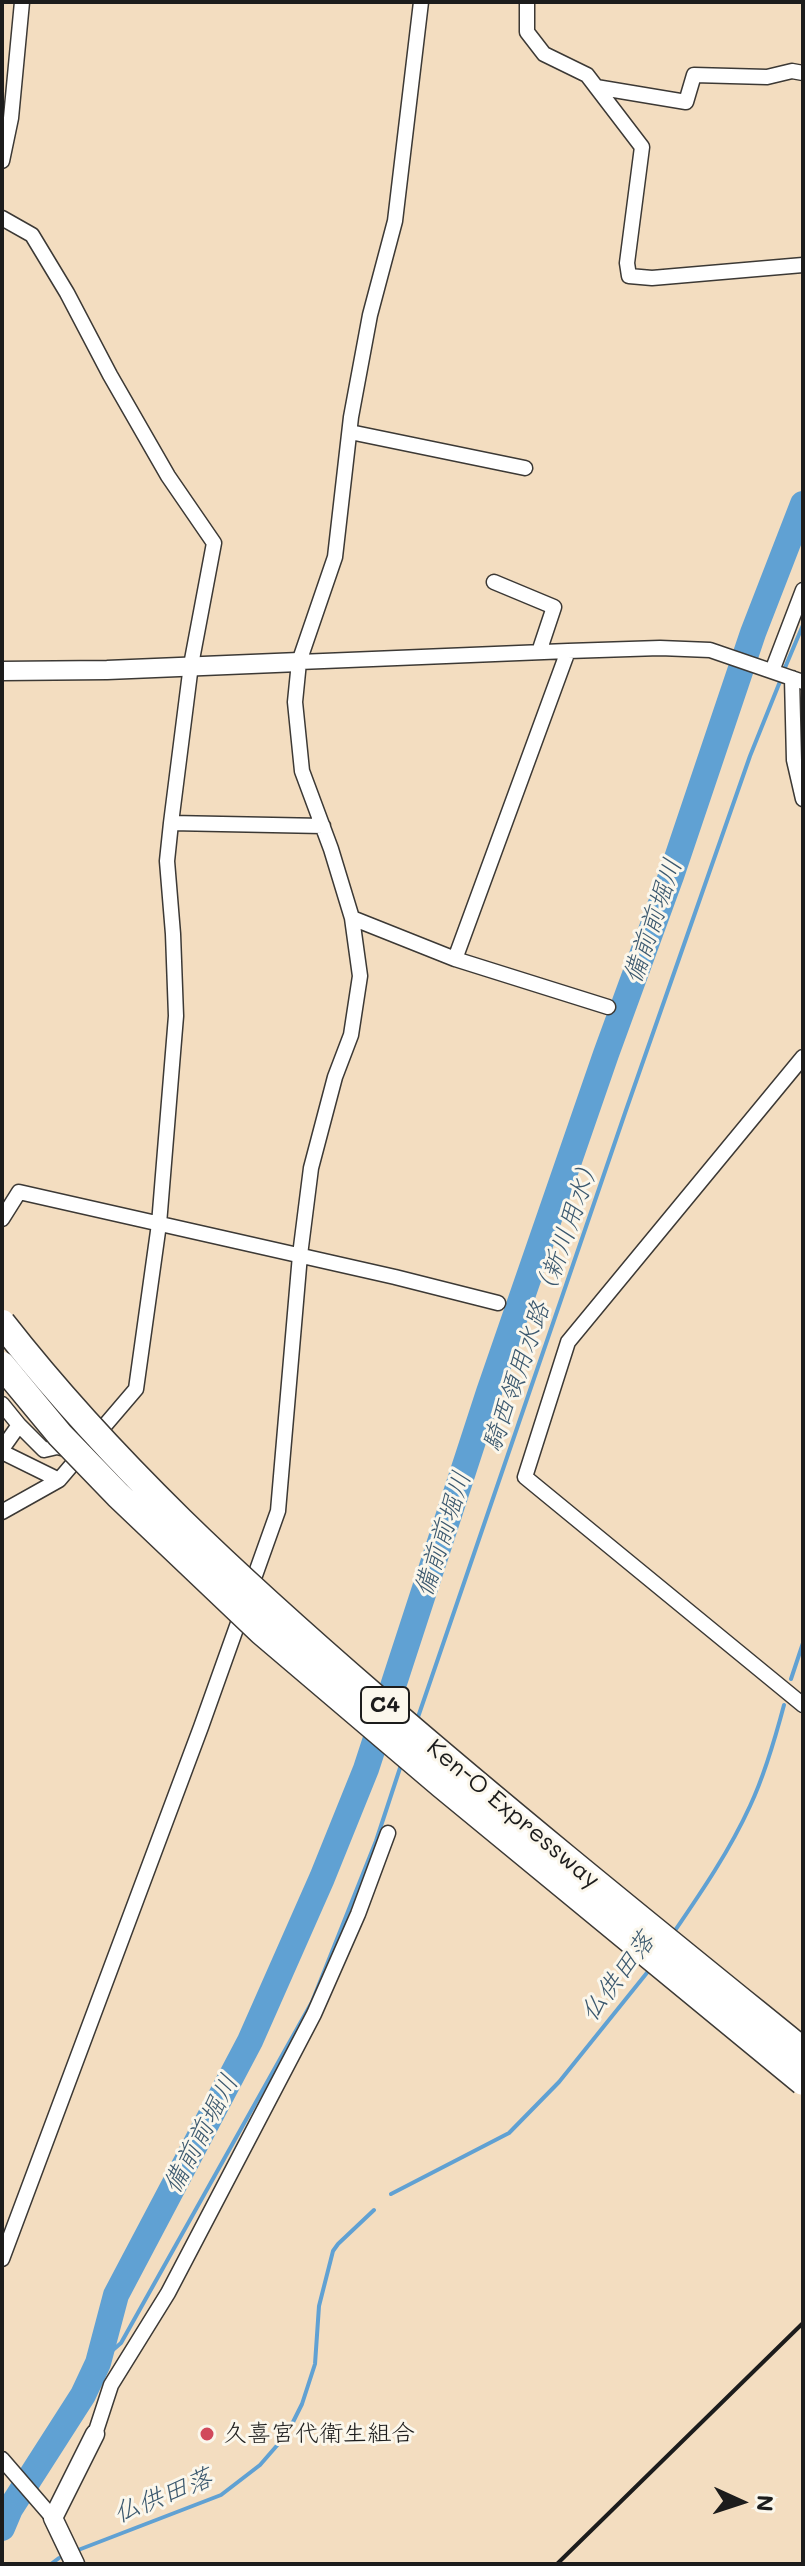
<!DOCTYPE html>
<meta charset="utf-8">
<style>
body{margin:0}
#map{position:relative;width:805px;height:2566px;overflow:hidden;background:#f3ddc0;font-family:Mali,sans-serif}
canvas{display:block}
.frame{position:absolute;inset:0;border:4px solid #1c1c1c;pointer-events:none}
.north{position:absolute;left:701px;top:2462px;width:80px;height:80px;-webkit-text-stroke:6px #fbf7ec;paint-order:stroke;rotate:93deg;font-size:22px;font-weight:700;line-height:32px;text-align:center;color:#1c1c1c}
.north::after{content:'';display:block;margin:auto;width:28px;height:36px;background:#1c1c1c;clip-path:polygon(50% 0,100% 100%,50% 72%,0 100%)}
</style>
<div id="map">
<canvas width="805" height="2566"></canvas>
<div class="frame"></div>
<div class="north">N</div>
</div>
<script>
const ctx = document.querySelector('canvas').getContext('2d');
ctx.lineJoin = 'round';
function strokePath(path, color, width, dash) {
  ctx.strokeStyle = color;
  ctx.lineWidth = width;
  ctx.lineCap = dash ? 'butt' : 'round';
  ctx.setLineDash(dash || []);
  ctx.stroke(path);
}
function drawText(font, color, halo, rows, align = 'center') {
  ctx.font = font + ' Mali,"Klee One",sans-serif';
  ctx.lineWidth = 6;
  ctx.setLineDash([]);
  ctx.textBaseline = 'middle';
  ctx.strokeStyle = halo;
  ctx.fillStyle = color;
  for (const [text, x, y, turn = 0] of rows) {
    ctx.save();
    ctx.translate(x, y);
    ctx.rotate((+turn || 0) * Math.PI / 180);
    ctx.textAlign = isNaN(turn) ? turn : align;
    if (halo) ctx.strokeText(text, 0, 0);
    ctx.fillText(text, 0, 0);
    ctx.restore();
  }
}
strokePath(new Path2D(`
 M784,670L803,625
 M791,1679L803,1643
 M417,1720L625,1113L750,756L781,679
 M672,1935C700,1894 729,1852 750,1806C765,1774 775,1739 784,1705
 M391,2194L509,2133L559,2082L650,1969
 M98,2363L121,2343L312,2002L376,1841L402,1762
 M73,2552L221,2495L260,2465L287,2434L302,2404L315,2364L319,2306L333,2251L338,2244L374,2210
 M51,2564L59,2558`), '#60a1d3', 4);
strokePath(new Path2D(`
 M2,2528L10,2509L83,2395L98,2363L116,2295L250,2041L322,1878L366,1769L489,1392L606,1054L671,876L753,633L803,504`), '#60a1d3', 26);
const minor = new Path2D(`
 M527,2V32L544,54L587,75L642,147L627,263L629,276L652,278L803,265
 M596,87L686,102L694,75L767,77L792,71L803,73
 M2,161L11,118L22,2
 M2,218L32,235L67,293L110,375L168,476L214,543L191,665L171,823L323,826
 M350,432L525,468
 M494,582L554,607L539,652
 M299,662L568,651L660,648L710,650L803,682
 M772,671L803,590
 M792,678L794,760L803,799
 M352,918L455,959L608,1007
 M455,959L568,651
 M803,1057L568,1342L525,1477L803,1705
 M2,1219L19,1192L395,1277L498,1303
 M2,1404L19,1425
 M95,1437L136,1389L159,1224L176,1016L173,934L167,861L171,823
 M2,1449L19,1425L44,1450L57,1447L70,1450
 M2,1452L59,1480
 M2,1512L59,1480L82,1453
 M2,2259L201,1727L278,1511L300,1255L311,1168L335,1077L351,1035L360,976L352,918L331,849L302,771L295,702L299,662L335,557L351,417L370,315L395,221L421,2
 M95,2434L111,2385L168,2293L314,2014L358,1914L388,1833
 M2,2459L53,2518`);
const tertiary = new Path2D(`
 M2,671L107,670L299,662
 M75,2564L53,2518L95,2434`);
strokePath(minor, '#3c3935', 17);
strokePath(tertiary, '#3c3935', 21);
strokePath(minor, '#fff', 14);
strokePath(tertiary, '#fff', 18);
strokePath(new Path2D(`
 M557,2564L803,2323`), '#1c1c1c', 4);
const motorwayBridge = new Path2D(`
 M2,1323C112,1464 243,1583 378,1700C517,1820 660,1935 803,2051
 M2,1365L60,1435L118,1495L262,1632L442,1785L803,2082`);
strokePath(motorwayBridge, '#3c3935', 29, []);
strokePath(motorwayBridge, '#fff', 26);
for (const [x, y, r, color] of [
 [207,2434,8,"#d1495b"]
]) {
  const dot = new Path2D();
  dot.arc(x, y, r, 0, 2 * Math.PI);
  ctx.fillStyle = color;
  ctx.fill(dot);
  strokePath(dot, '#fbf7ec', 3);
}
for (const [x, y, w] of [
 [385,1705,48]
]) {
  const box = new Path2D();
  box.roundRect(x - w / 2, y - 18, w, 36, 6);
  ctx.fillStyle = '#fbf7ec';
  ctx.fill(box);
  strokePath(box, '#1c1c1c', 2);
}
drawText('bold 22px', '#1c1c1c', null, [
 ["C4",385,1705]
]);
drawText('24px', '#1c1c1c', '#fbf7ec', [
 ["Ken-O Expressway",513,1814,40]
]);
drawText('24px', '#1c1c1c', '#fbf7ec', [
 ["久喜宮代衛生組合",223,2434]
], 'left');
drawText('italic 26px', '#3b586e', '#fbf7ec', [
 ["備前前堀川",653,921,-71],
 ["騎西領用水路（新川用水）",542,1303,-71],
 ["備前前堀川",443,1534,-72],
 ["仏供田落",618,1977,-53],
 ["備前前堀川",201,2134,-62],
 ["仏供田落",163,2496,-22]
]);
</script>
